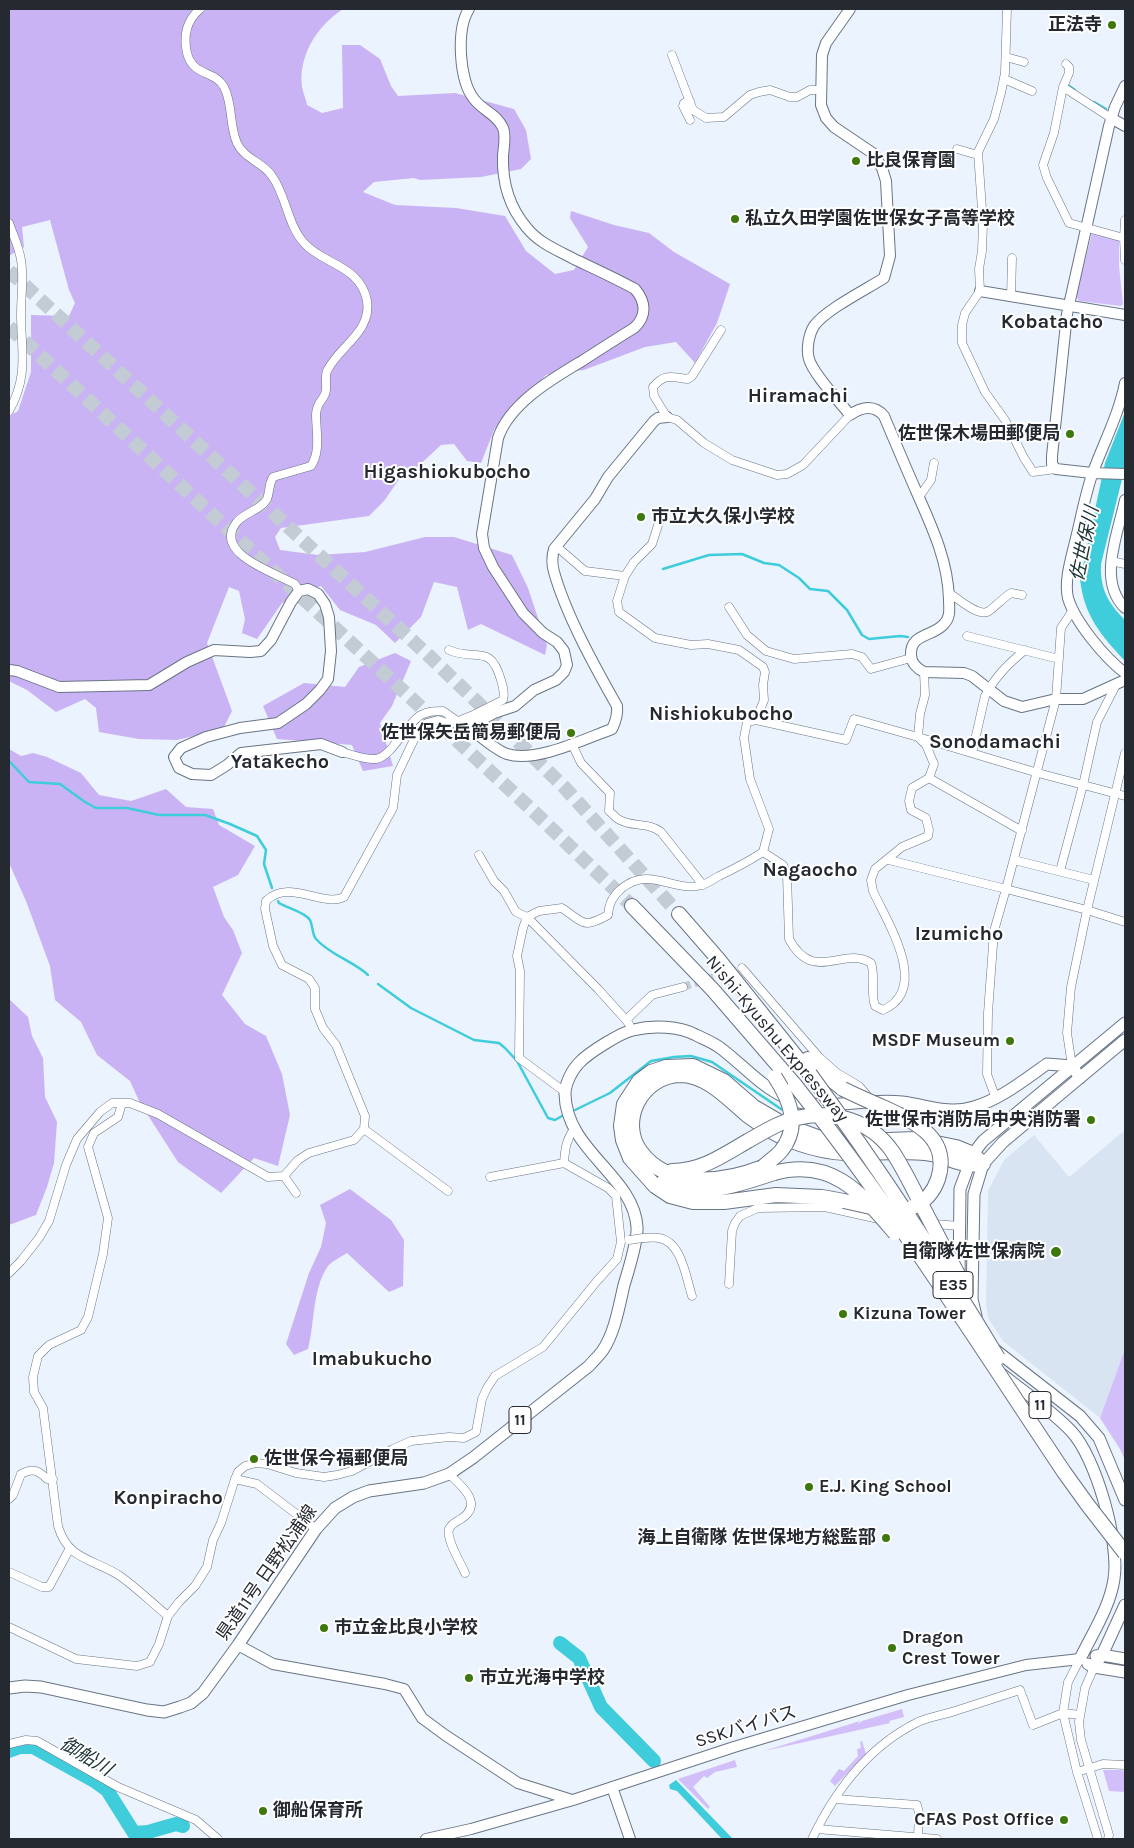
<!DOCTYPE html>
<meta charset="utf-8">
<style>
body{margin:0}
#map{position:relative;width:1134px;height:1848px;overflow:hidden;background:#ebf3fe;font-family:Karla,sans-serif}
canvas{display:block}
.frame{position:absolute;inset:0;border:10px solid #252a31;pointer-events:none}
</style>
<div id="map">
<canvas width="1134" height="1848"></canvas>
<div class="frame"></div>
</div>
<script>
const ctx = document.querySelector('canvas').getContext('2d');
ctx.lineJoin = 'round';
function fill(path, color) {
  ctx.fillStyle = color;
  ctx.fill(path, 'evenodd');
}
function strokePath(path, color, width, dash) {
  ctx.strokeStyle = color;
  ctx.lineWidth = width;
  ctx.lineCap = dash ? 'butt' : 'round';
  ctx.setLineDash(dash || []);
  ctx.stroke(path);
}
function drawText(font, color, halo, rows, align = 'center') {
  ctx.font = font + ' Karla,"Noto Sans JP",sans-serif';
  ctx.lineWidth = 4;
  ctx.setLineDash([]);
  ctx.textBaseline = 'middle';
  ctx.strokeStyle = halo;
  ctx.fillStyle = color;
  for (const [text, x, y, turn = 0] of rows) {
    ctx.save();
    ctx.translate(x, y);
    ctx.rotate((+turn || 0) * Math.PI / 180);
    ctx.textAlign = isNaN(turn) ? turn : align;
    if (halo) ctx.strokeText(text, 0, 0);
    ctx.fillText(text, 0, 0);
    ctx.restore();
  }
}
fill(new Path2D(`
 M1125,1130V1349L1100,1418L1003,1341L988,1318L986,1305L988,1191L1004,1160L1034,1135L1069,1177Z`), '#d9e4f3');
fill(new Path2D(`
 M1092,233L1119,239V266L1123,304L1121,306L1079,301L1076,296Z
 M1125,1349V1460L1120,1449L1100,1418Z
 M902,1709L904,1717L889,1721L890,1723L764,1751L860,1721L857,1725L862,1721Z
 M862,1741L866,1754L835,1786L830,1781L839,1769L844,1771L858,1756L857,1749L861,1748L860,1742Z
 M735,1760L737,1767L715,1772L707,1778L704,1776L693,1787L710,1807L708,1809L678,1779Z
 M1103,1770H1122L1125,1772V1792L1109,1791Z`), '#d2bef9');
fill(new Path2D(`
 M9,9H343C318,25 298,55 302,87C303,93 306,99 307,105L322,113L343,108L342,45H360L380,59L391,86L398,96L455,93L514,109L526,130L531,159L521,169L481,177L420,180L414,178L374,182L363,192L395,205L456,208L505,216L526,251L555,274L574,270L588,247L570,218L571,211L614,225L649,233L674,252L730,284L717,323L695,363L676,342L645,347L584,370L546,375L494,430L481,463L467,461L454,444L441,445L412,472L400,478L384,501L369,516L281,528L275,537L280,550L318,555L365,552L425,537H454L512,555L528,588L547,645L545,655L481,624L468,630L457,587L434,582L421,617L395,643L376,625L340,610L321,586L282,603L257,639L242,633L245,619L239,591L229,587L207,643L232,711L223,729L177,740L139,739L99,732L96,708L85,699L56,712L27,690L9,681V416L18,411L31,372V315L69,316L75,303L69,290L50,220L22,227L24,247L9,256Z
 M395,653L411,661L392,706L380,723L393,766L363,771L352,745L277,739L263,706L304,683L345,687L359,667Z
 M9,749L21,756L33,753L47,757L81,773L99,795L131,801L166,789L186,807L213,809L219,825L255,846L238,875L213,887L224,917L233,930L242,953L222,995L245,1024L266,1036L282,1074L290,1115L278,1166L254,1158L221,1193L178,1162L140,1103L130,1081L97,1055L81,1022L55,1000L50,966L26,901L9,863Z
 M9,999L28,1017L32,1036L43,1058L45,1097L57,1122L54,1163L47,1187L36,1215L9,1225Z
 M350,1189L391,1220L404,1240L403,1286L389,1292L347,1253C341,1257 332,1261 328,1266C312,1289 315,1323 308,1349L294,1355L286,1344L309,1273L321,1247L326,1223L320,1205Z`), '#cab3f5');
fill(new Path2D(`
 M1125,412V467L1101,564C1100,589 1108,603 1125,620V661C1101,635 1084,616 1080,579L1105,463Z
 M676,1780L733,1839H722L677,1791L670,1789L669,1785Z`), '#3fccdb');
strokePath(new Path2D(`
 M1068,85L1075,90
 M1094,102L1106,109
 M663,569L709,555L742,554L764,563L779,565L799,578L810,589L828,591L847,610L862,635L869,639L900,636L908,637
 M9,761L29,782L60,784L85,802L96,808H127L159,815H205L230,824L257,836L266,850L264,864L272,888
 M278,901L279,903C287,908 305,912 310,920C313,926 312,934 316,939C330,955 353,961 368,975
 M378,984L411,1008L474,1040L499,1043L505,1048L517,1061L548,1118L555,1120L562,1116
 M575,1110L610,1093L651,1061L674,1057L691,1056L712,1062L781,1109L785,1110
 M862,1119L873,1118`), '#3fccdb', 2.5);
strokePath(new Path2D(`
 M560,1643L579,1658L601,1707L654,1761
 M9,1751L20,1747H33L96,1782L107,1790L134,1833L148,1832L176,1824L183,1826`), '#3fccdb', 14);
strokePath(new Path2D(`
 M683,987L742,968`), '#c3cbd5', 8, [8, 4]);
strokePath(new Path2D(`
 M9,271L428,655L497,721L565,788L679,914
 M9,327L529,807L632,906`), '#c3cbd5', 14, [14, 7]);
const street = new Path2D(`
 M200,9C187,20 183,35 187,53C193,77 215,70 224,87C233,104 229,125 237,143C244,159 263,162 272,176C287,197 287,225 305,244C323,264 361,266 367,301C372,332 338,347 327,371C324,379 328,387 325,394C322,402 317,402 316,414C316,431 321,451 311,466L273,477C268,486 270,492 267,499C260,511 244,512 236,523C213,554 276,573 295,584L299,591
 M1007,9L1005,73L1001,93L994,119L978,152L983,224L982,251L979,269L980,291L965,313L962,325V343L985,392L1005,420L1024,458L1033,472L1056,469
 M672,55L693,110L706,118L724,117L750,95L759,92L770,90L790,97H797L810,90H822
 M1006,57L1024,62
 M1066,64L1069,67V73L1063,87L1054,133L1043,165L1047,178L1069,223L1124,238
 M1004,79L1032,91
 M1063,87L1111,118
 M690,101L684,103L683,106L690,120
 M957,149L978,155
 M1125,220L1124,238L1125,260
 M9,223C13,235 19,247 21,260C24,277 21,296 21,314C21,350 29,376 9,411
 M1011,297L1012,258
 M721,330L692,376L688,379C671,377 665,373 653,387L654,396L667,417L677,420L704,443L732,460L777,475L787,474L803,465L850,415
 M919,497L931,480L934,463
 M661,516L652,544L634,562L625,576L617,601L619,612L655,638L691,645L708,644L739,650L763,667L765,672L763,685L764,700L756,720
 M556,546L585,571L625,576
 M1111,561L1125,564
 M948,592C957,598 979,618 989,611C997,605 1003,598 1011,593L1022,595
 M729,607L747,635L766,651L794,659L852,654L862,657L871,669L911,658
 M967,636L1059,659
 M924,672L925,695L920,714L918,737L1038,773L1125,796
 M572,744L581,763L610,793L609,811C612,813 615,817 618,819C632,828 646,821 661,832L703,885
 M342,752C353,755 365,760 376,759C393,756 405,724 421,715C428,711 435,711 443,711L460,723
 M972,753L985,696C995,677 1008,664 1025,650
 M929,778L1022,831
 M479,855L494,881L504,891L516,912L527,917L598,989L626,1020
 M889,860L1006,889L1056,699L1061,628L1073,610
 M1014,860L1094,880
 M1060,871L1083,785L1097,722L1116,685
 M742,968L819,1057L837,1073L859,1086L869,1098
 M629,1024L626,1020L652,995L683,987
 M1072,1066L1067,1033L1071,987L1087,910L1125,753
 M565,1092L519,1058L520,971L517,956L523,928L527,917L539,911L562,908C584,923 583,929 608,915C609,904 612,897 621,889C650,865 672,893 702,885C708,883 714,879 719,876C734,869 749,861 763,852L769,829L750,779L744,738L747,722L756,720L846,740L854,719L918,737L926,745L934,764L929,778L912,788L909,801L911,810L926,818L929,830L928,836L902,847L875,869L871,880L873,891C887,922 931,989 883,1010L875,1006C870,992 876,977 871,963C843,945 814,985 789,939L787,875L783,865L763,852
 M996,1099L987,1074L988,1013L994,931L1006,889L1087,910L1125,922
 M122,1103L118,1117L94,1133L88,1147L108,1218L103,1254L88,1317L81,1330L49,1345L38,1356L33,1377L34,1392L43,1408L58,1526C68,1561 95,1559 120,1576C137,1588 152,1603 168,1616
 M364,1129L448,1191
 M564,1163C565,1149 566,1140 574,1129
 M284,1176L296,1193
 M911,1222L959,1226
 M643,1238C648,1238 654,1237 659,1238C682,1242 686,1278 692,1296
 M9,1273L21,1261L39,1238L49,1221L66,1165L77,1139L100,1112L112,1103H130L158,1114L268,1177L284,1176L298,1160L309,1153L354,1140L364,1129L365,1116L336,1045L323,1028L315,1009V988L309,979L282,965L273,946L265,909L266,901C289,878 323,908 344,897L393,808L397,775L420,727L427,723L438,720L451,724L471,716L503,700C505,693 503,687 501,680C490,642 475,662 449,650
 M729,1284L732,1231L735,1223L740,1216L758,1208L825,1207L883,1220
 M449,1474C462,1486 484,1504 461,1519C456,1522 451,1524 449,1529C446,1540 461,1563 465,1573
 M235,1479L257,1484L316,1529
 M9,1499L13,1495L21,1474C33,1468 38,1470 47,1479H53
 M9,1572L42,1587H49L70,1548
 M9,1627L76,1659L137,1666L150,1662L159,1644L168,1616L179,1602L195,1586L207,1567L213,1540L221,1523L235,1479L238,1472L245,1466L256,1463L267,1464L296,1473L324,1477L337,1475L352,1471L393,1449L411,1441L449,1437L464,1438L476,1432L482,1399L487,1388L495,1376L543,1347L597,1281L617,1259L621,1242L616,1196L608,1188L564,1163L490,1177
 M1080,1659L1068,1682L1063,1713L1077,1772L1098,1839
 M1094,1667L1085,1688L1079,1722L1081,1740L1109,1835L1108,1839
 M9,1744L26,1740L37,1741L118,1787L196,1820L218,1839
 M1077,1772L1103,1764L1125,1765
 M835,1799L917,1805L919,1813L918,1838
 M817,1829L937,1839
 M812,1839C835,1791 869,1746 918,1722C929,1717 943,1715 955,1711C977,1704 999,1697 1020,1690L1033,1725L1063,1713L1080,1715`);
const secondary = new Path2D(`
 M469,9C456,29 459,81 474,99C483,111 497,114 503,128C506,135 504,147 503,155C502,182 509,207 527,228C539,243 557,250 574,259C595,269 615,278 635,289C646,302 647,316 634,328C616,339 599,350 582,361C552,379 510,403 498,438L482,534L484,548L493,567L523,613L543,633L557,642L564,651L567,665L564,672L556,680L534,690L515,706L494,713L468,727C479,735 495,750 507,754C536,763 584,739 612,729C616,721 618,715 617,706C595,667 566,615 554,572C552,565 552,556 554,549L595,499L608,477L654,421L658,418L667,417
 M850,9L826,43L822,55L821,105L826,118L834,127L874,154L882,168L886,181L890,256L884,278C867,289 825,310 814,326C809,334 806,349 809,359C813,374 840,402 850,415C861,407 874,404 884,416C895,442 906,468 917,493C932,527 948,561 949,599C949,608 951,617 944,624C933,637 910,633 911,655C911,663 918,669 924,672L964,673L972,676L1004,701L1022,707L1056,699H1083L1125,680
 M1125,86L1115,107L1109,126L1067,314L1052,456V464L1056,469L1092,473L1125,474
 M1111,118L1125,126
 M980,291L1125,315
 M1125,383C1119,414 1104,442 1093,472C1085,494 1081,519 1075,542C1071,559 1064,581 1068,598C1075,622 1105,658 1125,673
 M1125,500C1118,534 1097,581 1125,608
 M9,670L17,671L59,687L149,685L187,662L214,650L250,652L261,651L271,640L291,602L299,591L308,589L318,594L325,604L329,617L331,651L328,679L320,690L306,704L278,723L240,728L206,737L181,748L174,757L179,768L192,774L211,775L227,765L241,753L321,744L342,752
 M238,1645L273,1664L385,1684L404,1689L422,1718L445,1735L518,1783L572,1800
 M612,1787L630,1839
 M426,1839L471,1829L573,1800L734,1747L908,1695L1026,1665L1080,1659`);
const primary = new Path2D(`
 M959,1277L960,1189L973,1154L983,1141L1125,1023
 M976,1316L972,1299L974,1194L983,1164L1003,1142L1125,1040
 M994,1349L1080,1416L1099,1438L1125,1500
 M1003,1375C1025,1393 1051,1410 1071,1431C1096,1457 1120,1543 1114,1579C1110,1607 1092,1634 1080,1659
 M1096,1656L1102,1655L1125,1659
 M1088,1664L1094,1667L1125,1672
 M1094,1667L1102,1655L1125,1605
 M9,1688L25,1686L41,1687L147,1710L164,1712L180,1707L191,1703L203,1693L238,1645L316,1529L335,1508L353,1497L369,1491L424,1483L449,1474L474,1457L589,1366C593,1361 599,1356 603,1350C615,1332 619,1306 624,1285C628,1272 638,1239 637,1227C634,1176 566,1151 565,1094C565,1084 572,1070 579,1063C588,1053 620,1033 633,1030C653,1025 679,1026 696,1035C704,1039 712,1042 719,1047C741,1063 759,1085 784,1097C822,1114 862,1097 902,1102C927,1105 949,1115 974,1107C1001,1099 1024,1080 1047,1064L1072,1066L1080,1078`);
const highway = new Path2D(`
 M632,906L713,990L795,1085
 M679,914L719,960L810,1074
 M808,1059L820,1071L843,1089
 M763,1167C725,1182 669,1190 641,1152C618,1121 642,1076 680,1075C707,1075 728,1099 747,1115C758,1123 770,1131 782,1137C805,1147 831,1154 856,1153C881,1153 906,1150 932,1154C944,1156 955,1163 968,1164C973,1165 978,1164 983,1164
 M672,1171C701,1171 722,1156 746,1142
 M663,1182C702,1199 737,1185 774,1173
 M844,1201L822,1197L776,1195L724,1202H693L670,1196L655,1186L630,1158L623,1140L621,1126L624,1104L639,1081L651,1072L666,1067L693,1066L724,1081L754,1107L785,1125L831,1142L916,1139L956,1147L973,1154L983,1164`);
strokePath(street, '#697585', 9);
strokePath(secondary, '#697585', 12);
strokePath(primary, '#697585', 13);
strokePath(highway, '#697585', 16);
strokePath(street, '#fff', 8);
strokePath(secondary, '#fff', 10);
strokePath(primary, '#fff', 11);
strokePath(highway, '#fff', 14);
const streetBridge = new Path2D(`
 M629,1240L643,1238`);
const highwayBridge = new Path2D(`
 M810,1074C877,1166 940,1261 998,1358
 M795,1085C893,1208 977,1342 1064,1472L1087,1504L1125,1553
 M843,1089C857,1096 871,1102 885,1108C915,1122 951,1138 938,1179C934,1191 925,1202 913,1207
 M746,1142C762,1133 779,1122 797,1118C832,1109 871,1121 892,1151C902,1166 910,1182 918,1198C933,1227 949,1257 964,1286
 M763,1167C769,1161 776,1157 781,1151C801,1126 790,1100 775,1077
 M774,1173C832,1157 861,1193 895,1233
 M844,1201L875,1208`);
strokePath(streetBridge, '#697585', 9, []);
strokePath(highwayBridge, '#697585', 16, []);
strokePath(streetBridge, '#fff', 8);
strokePath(highwayBridge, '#fff', 14);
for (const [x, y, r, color] of [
 [1112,25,5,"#3e780d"],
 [856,161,5,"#3e780d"],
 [735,219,5,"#3e780d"],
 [1070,434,5,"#3e780d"],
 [641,517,5,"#3e780d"],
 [571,733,5,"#3e780d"],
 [1010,1041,5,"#3e780d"],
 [1091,1120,5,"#3e780d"],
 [1056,1252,6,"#3e780d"],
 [843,1314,5,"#3e780d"],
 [254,1459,5,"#3e780d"],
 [809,1487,5,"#3e780d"],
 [886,1538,5,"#3e780d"],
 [324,1628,5,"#3e780d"],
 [892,1648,5,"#3e780d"],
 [469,1678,5,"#3e780d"],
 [263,1811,5,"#3e780d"],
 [1064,1820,5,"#3e780d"]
]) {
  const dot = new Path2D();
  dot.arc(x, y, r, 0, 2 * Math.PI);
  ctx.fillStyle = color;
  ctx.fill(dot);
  strokePath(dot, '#fff', 2);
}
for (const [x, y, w] of [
 [953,1285,40],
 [1040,1405,22],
 [520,1420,22]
]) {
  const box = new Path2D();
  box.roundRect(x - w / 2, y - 13.5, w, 27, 4);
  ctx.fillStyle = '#fff';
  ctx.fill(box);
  strokePath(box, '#252a31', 1);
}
drawText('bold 16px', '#252a31', null, [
 ["E35",953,1285],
 ["11",1040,1405],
 ["11",520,1420]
]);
drawText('bold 18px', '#252a31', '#fff', [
 ["正法寺",1102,25,"right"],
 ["比良保育園",866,161],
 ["私立久田学園佐世保女子高等学校",745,219],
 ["佐世保木場田郵便局",1060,434,"right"],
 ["市立大久保小学校",651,517],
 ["佐世保矢岳簡易郵便局",561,733,"right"],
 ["MSDF Museum",1000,1041,"right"],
 ["佐世保市消防局中央消防署",1081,1120,"right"],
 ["自衛隊佐世保病院",1045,1252,"right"],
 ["Kizuna Tower",853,1314],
 ["佐世保今福郵便局",264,1459],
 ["E.J. King School",819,1487],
 ["海上自衛隊 佐世保地方総監部",876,1538,"right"],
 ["市立金比良小学校",334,1628],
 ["Dragon",902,1638],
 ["Crest Tower",902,1659],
 ["市立光海中学校",479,1678],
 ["御船保育所",273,1811],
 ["CFAS Post Office",1054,1820,"right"]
], 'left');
drawText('18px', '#252a31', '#fff', [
 ["Nishi-Kyushu Expressway",777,1039,50],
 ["県道11号 日野松浦線",267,1573,-55],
 ["SSKバイパス",746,1727,-17]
]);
drawText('italic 19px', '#1b3235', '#fff', [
 ["佐世保川",1085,544,-78],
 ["御船川",86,1757,31]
]);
drawText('bold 20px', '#252a31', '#fff', [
 ["Kobatacho",1052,322],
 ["Hiramachi",798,396],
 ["Higashiokubocho",447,472],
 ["Nishiokubocho",721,714],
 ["Sonodamachi",995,742],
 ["Yatakecho",280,762],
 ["Nagaocho",810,870],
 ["Izumicho",959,934],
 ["Imabukucho",372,1359],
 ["Konpiracho",168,1498]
]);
</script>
